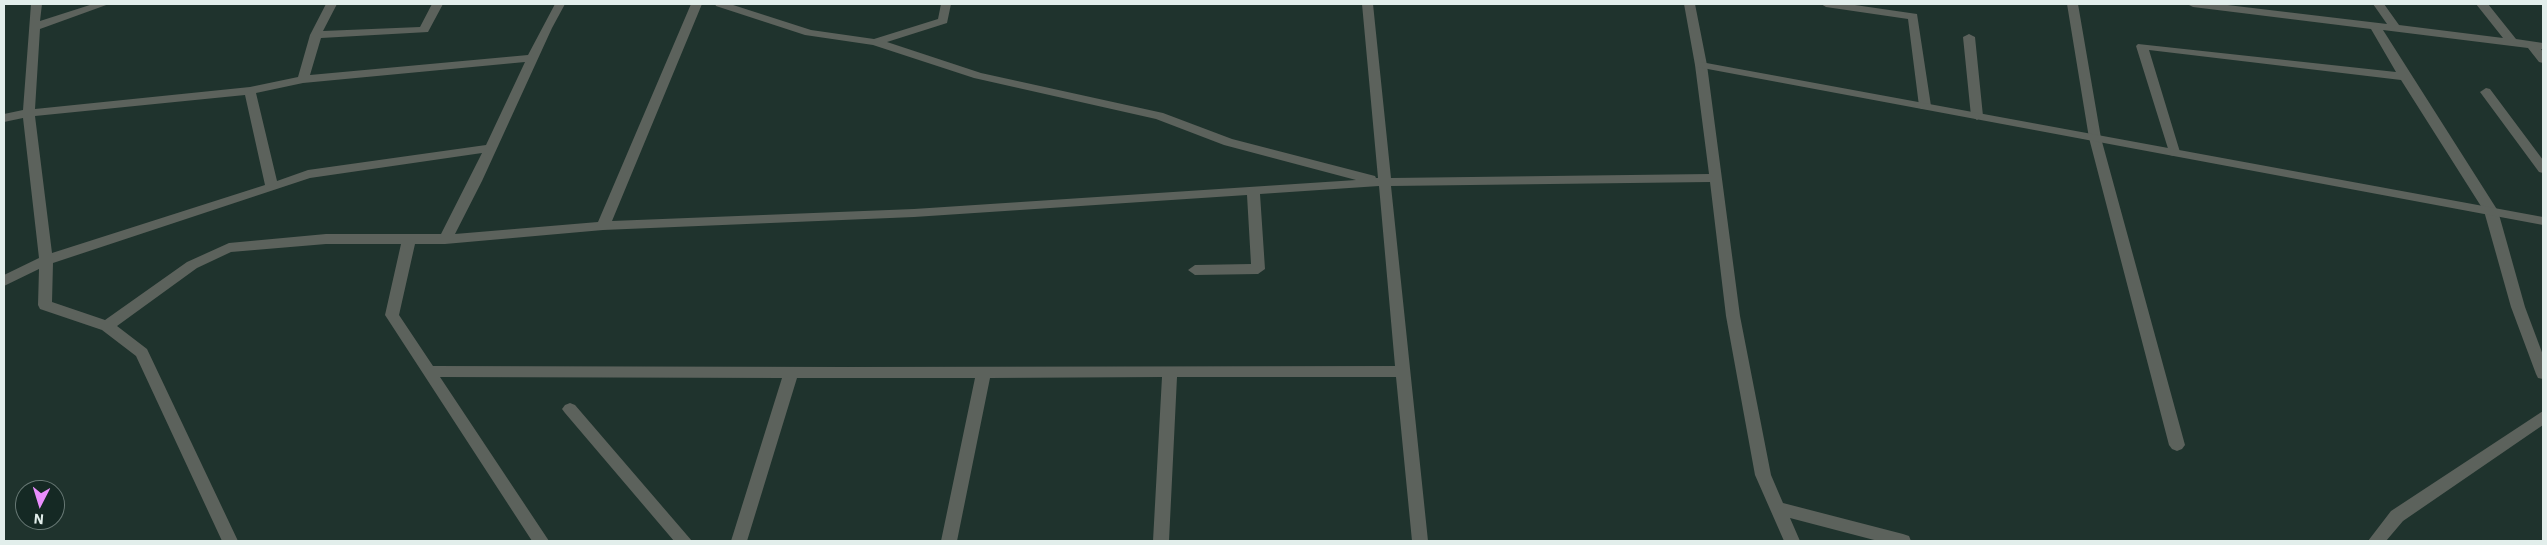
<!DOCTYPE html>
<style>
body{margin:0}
#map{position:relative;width:2547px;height:545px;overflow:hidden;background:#1f332d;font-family:"IBM Plex Sans",sans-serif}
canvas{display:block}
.frame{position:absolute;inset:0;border:5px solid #e2eeeb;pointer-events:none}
.north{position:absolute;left:15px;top:480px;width:50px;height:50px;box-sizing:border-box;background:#152924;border:1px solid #677874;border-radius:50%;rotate:185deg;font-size:14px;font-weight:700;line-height:20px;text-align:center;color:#e2eeeb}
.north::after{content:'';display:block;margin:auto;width:18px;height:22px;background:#ea8dfd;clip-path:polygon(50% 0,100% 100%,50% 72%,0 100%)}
</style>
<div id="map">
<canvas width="2547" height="545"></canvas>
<div class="frame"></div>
<div class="north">N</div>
</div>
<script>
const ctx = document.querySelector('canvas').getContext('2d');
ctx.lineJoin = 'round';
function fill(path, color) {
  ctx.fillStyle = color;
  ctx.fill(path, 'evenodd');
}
fill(new Path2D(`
 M31,4H42L40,21L93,4H109L40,29L35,109L250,87L298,77L310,35L326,4H337L323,31L420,27L432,4H443L428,32L321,38L310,75L528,55L555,4H565L552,28L482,181L455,234L598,222L691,4H702L612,221L914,209L1356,180L1224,145L1156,119L974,78L873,45L805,35L716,6L715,4H730L811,30L874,39L938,19L941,4H951L947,23L887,42L981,73L1163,113L1232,139L1375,176L1376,178H1378L1362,4H1373L1391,178L1709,174L1695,65L1684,4H1695L1707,65L1740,316L1771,475L1783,503L1903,534L1909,536L1911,541H1878L1790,518L1800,541H1784L1755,475L1726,316L1710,182L1391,186L1428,541H1412L1396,377H1177L1169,541H1153L1162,377L990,378L957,541H941L975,378H797L747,541H731L782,378L440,377L549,541H532L385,315L401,244H326L231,252L197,268L117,326L147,349L238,541H222L136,356L102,330L40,309L38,305L39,269L4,286V275L39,258L23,118L4,122V114L23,110ZM525,62L486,145L308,170L277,181L256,93L303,83ZM245,95L265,185L52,253L35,116ZM482,153L441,234H326L229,243L187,262L105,320L52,302L53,263L310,178ZM1379,186L1395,366L846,367L433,366L399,315L415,244H445L603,230L914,217L1247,195L1251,264L1195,265L1188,270L1195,275L1258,274L1265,269L1260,194Z
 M1821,4H1848L1917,14L1931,106L1929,109H1921L1919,106L1908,19L1826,7Z
 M2067,4H2078L2101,138L2185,445L2182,449L2177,451L2172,449L2169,445L2089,138Z
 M2187,4H2219L2387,24L2373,4H2384L2399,25L2503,38L2476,4H2488L2516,39L2543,43V49H2541L2543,52V63L2539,62L2528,48L2383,30L2498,211L2525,307L2543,355V379L2538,378L2536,374L2511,307L2484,211L2401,80L2149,50L2180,152L2174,156L2170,155L2136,46L2138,44L2396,72L2371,29L2193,7Z
 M1969,34L1975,37L1983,116L1977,120L1971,116L1963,37Z
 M2486,88L2490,89L2543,160V173L2539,172L2480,92Z
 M570,403L575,405L692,541H674L565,413L562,409L565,405Z
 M2543,411V425L2403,521L2386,541H2368L2391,511Z`), '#5c625c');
fill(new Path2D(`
 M1701,62L2543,217V225L1697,67L1695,65Z`), '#5c625c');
</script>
